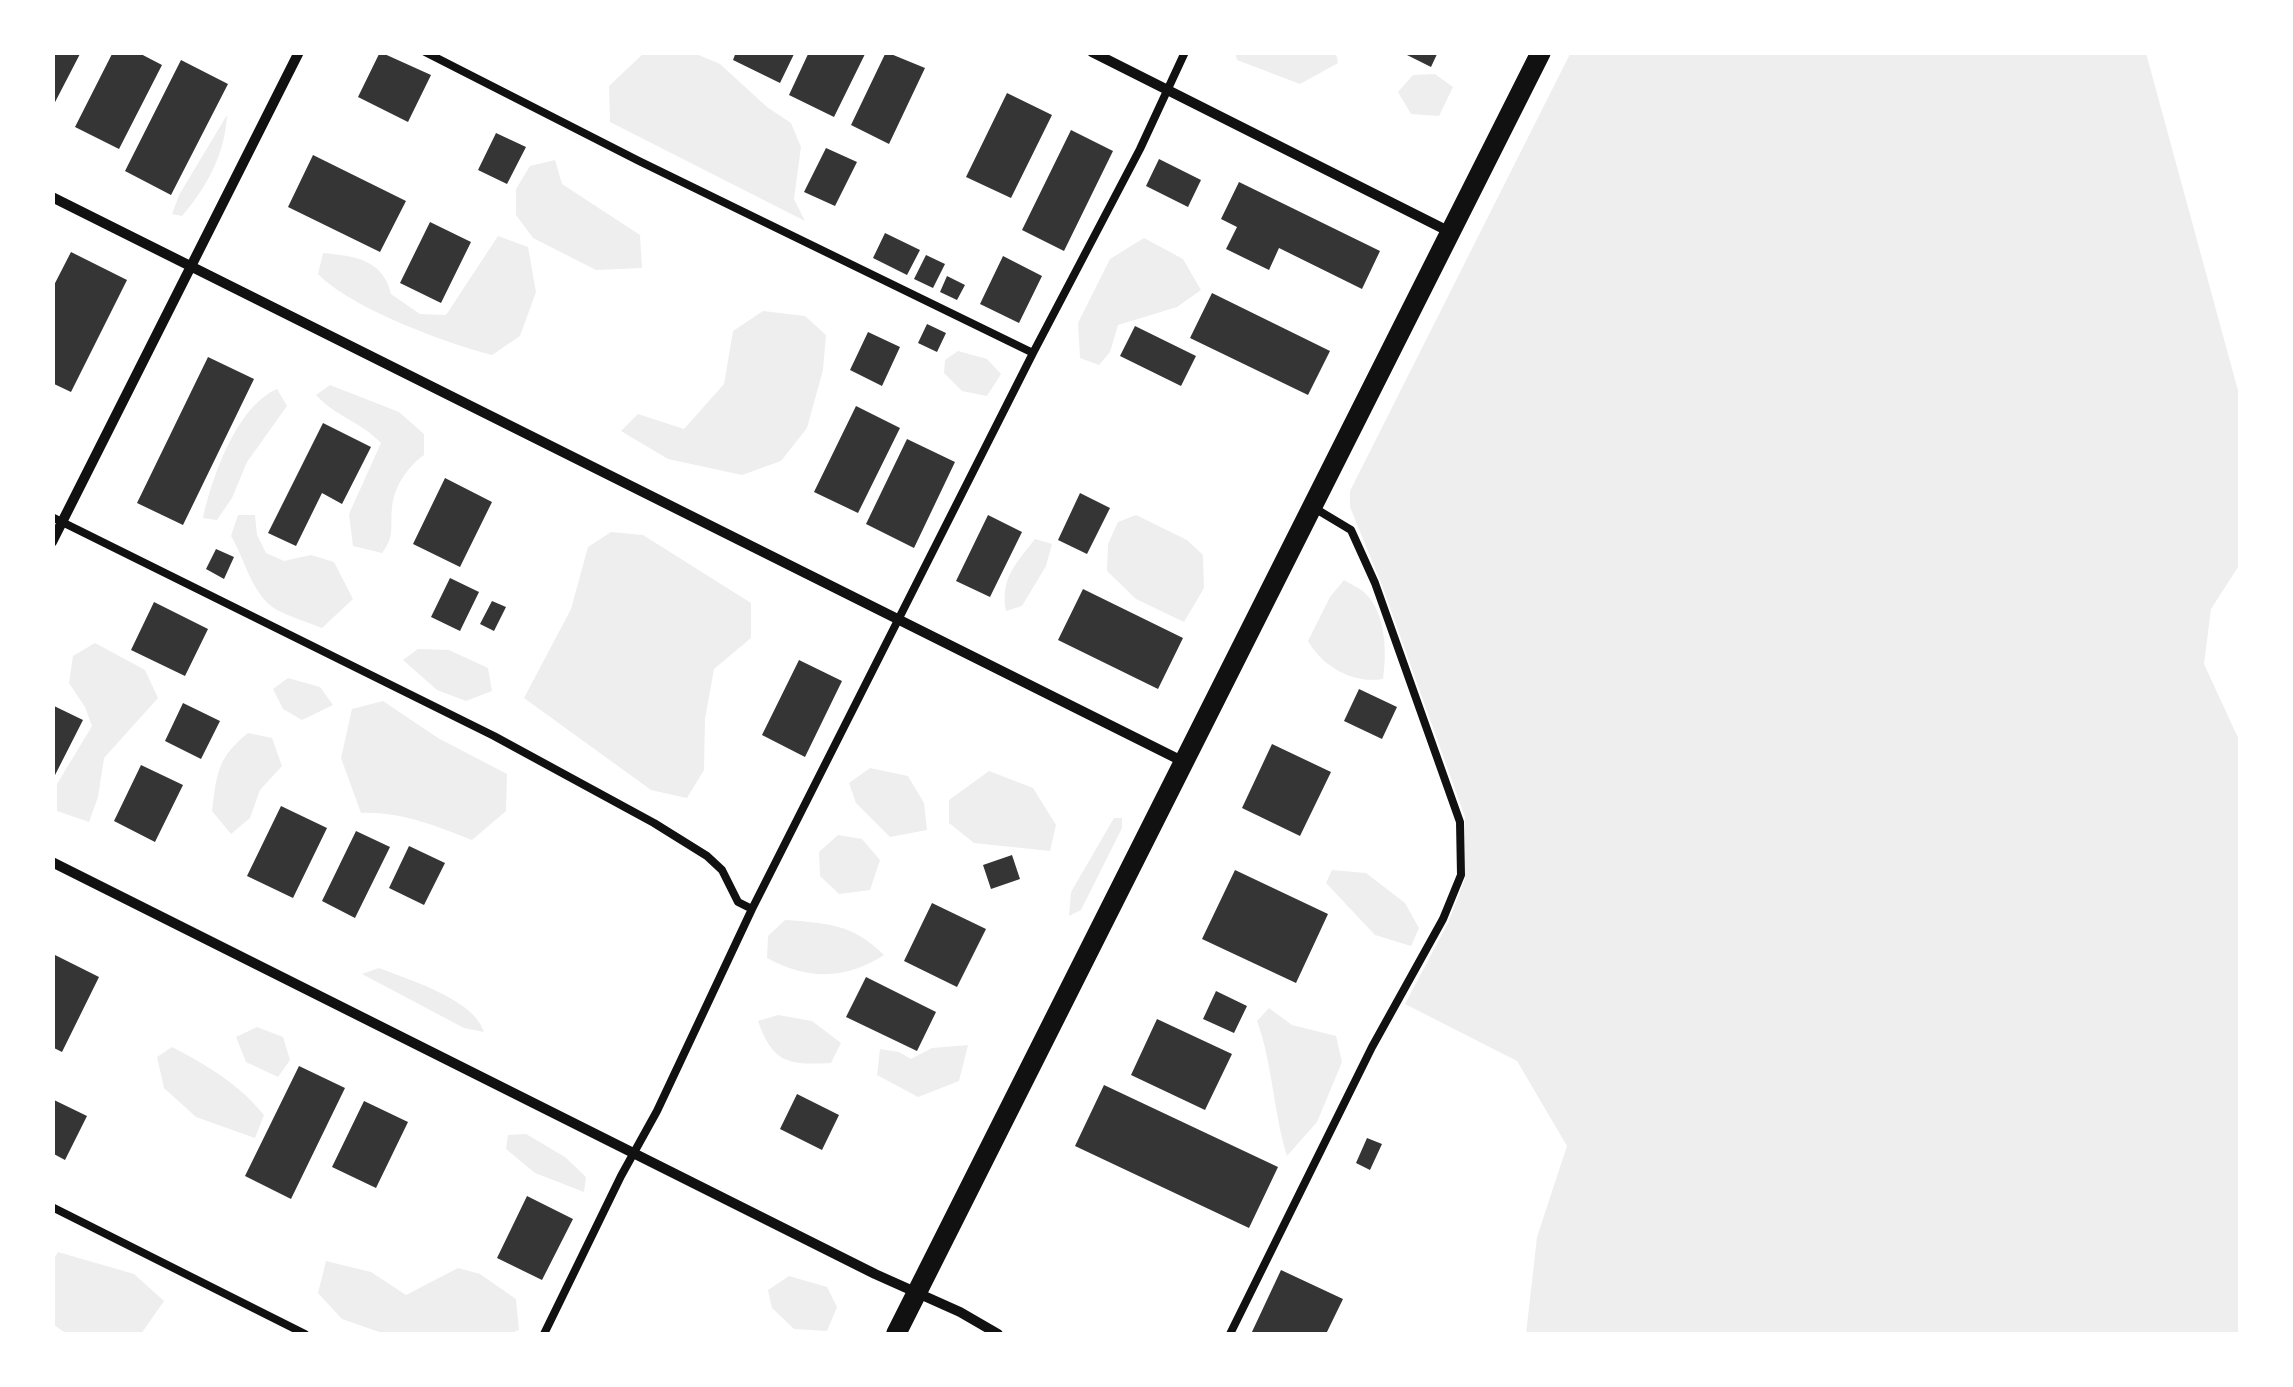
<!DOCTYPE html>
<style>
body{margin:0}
#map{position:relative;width:2293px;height:1387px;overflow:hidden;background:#fff;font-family:"IBM Plex Sans",sans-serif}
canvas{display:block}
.frame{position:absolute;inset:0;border:55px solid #fff;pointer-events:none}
</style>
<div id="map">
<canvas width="2293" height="1387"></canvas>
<div class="frame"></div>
</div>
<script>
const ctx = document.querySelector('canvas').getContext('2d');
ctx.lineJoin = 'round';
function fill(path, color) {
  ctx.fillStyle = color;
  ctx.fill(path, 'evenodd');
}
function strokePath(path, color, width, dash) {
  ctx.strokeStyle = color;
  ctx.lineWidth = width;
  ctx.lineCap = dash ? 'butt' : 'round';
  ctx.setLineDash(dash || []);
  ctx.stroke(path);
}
fill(new Path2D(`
 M1571,52L2146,53L2240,398V564L2211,609L2204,664L2240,742V1334H1526L1537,1237L1567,1146L1517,1061L1405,1004L1448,923L1465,879V817L1383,588L1350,507V491Z
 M644,53H694L720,64L767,107L791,123L801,147L794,199L805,221L610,122L609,86Z
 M1235,53H1336L1338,63L1300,84L1237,60Z
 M1435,74L1453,87L1439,116L1411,114L1398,92L1413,75Z
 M227,115C225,154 207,187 182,216L172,214L179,195Z
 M555,160L562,184L640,235L642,268L596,270L533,238L516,215V189L530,166Z
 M498,236L528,247L536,292L520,336L492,355C445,343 351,308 318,274L323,253C354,256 383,259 391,294L420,314L446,315Z
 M1144,238L1183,259L1201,290L1177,307L1118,325L1110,352L1099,365L1080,358L1078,323L1110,259Z
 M763,311L805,316L826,335L823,370L807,428L781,461L742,475L668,459L621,431L638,414L684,429L724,384L733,331Z
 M958,351L987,359L1001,374L987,396L962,391L944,373L945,360Z
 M330,385L399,412L424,434V455C407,467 394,487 392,508C390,529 395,536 382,553L353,546L349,514L381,443C361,422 335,416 316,395Z
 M277,389L287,406L247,462L232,498L217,520L203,518C212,477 237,406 277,389Z
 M238,515H255L257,535L266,553L284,561L311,555L334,562L353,599L322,628C307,622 291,617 277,610C252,596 245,559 231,536Z
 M1136,515L1187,540L1203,555L1204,588L1184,622L1136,599L1107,571L1108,544L1118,522Z
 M611,532L643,535L751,603V638L714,669L705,719L704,770L687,798L651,790L524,698L571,609L588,547Z
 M1035,539L1052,544L1046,566L1022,606L1006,611C1000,578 1016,564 1035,539Z
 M1344,580C1350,584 1360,588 1365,593C1386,613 1387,652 1383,679C1353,684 1323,667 1308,641L1330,597Z
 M95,643L145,670L158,698L104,758L98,797L89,822L57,811V784L92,726L85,707L69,683L73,656Z
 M418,649L449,650L488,668L492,691L466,701L437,690L403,660Z
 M288,678L320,687L333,705L302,720L283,709L273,689Z
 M383,701L438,738L507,774L506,811L472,840C436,826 400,811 361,813L341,758L352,709Z
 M248,733L272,738L282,766L260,790L250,818L231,834L212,811C217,773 217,758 248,733Z
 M870,768L908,776L924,803L927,830L890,837L856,803L849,783Z
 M989,771L1033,788L1056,825L1050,851L974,843L949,823V800Z
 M1114,818H1122V828L1081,910L1069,916L1071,892Z
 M838,835L862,839L880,860L870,890L839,894L820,876L819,852Z
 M1332,870L1366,873L1405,903L1419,928L1411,946L1375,935L1326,883Z
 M785,920C827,923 853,924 884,955C845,980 807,980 767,958L768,936Z
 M379,968C409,980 474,999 484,1032L464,1028L362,974Z
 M1269,1008L1292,1025L1336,1036L1342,1062L1317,1122L1287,1156C1273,1111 1273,1065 1257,1021Z
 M778,1015L812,1021L841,1043L831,1063C789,1065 773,1064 758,1021Z
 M257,1027L283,1037L290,1060L278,1077L246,1062L236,1037Z
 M968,1045L959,1081L918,1097L877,1075L880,1049L899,1052L911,1059L932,1048Z
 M172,1047C208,1066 238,1083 264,1115L255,1138L196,1117L164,1088L157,1057Z
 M526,1134L565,1157L586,1177L584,1192L535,1173L506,1149L508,1135Z
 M58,1252L134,1274L164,1301L141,1334H67L54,1325L53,1260Z
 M326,1261L371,1272L406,1295L458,1268L480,1274L516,1299L519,1330L508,1334H385L342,1319L318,1293Z
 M789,1276L827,1287L837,1307L827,1331L794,1329L772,1308L768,1290Z`), '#eee');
fill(new Path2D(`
 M52,52H81L52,108Z
 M113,52H137L162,65L119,149L75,127Z
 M380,52L431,75L408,122L358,97Z
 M736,52H795L780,83L733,60Z
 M809,52H866L834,117L789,95Z
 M886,52L925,68L889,144L851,125Z
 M1401,52H1438L1431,67Z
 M181,60L228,84L171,195L125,171Z
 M1007,93L1052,115L1011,198L966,177Z
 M1071,130L1113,151L1064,251L1022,230Z
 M496,133L526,147L507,184L478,170Z
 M826,148L857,162L835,206L804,192Z
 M313,155L406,201L380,252L288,207Z
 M1159,159L1201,180L1188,207L1146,186Z
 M1239,182L1380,251L1362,289L1279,248L1269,270L1226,249L1237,227L1221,219Z
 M430,222L471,242L441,303L400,283Z
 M885,233L920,250L907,275L873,258Z
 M71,252L127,280L71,392L52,383V289Z
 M926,255L945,264L933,288L914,279Z
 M1003,256L1042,276L1019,323L980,304Z
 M947,276L965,285L957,300L940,292Z
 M1212,293L1330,351L1308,395L1190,338Z
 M927,324L946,333L937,352L918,343Z
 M1135,326L1196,356L1181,386L1120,356Z
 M868,332L900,347L882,386L850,370Z
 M208,357L254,379L183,525L137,503Z
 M856,406L900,428L858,513L814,492Z
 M323,423L371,447L342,504L322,493L296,546L268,533Z
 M907,439L955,462L914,548L866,524Z
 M445,478L492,502L460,567L413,544Z
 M1080,493L1110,508L1087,554L1058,540Z
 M988,515L1022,532L990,597L956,581Z
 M216,549L234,557L224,579L206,569Z
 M450,578L479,592L460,631L431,617Z
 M1083,589L1183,638L1158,689L1058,640Z
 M492,601L506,607L494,631L480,624Z
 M154,602L208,629L185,676L131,650Z
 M799,660L842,681L805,757L762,735Z
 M1359,689L1397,707L1382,739L1344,721Z
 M183,703L220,721L201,759L165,741Z
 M52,705L83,720L52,781Z
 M1272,744L1331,772L1300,836L1242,808Z
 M141,765L183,785L155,842L114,821Z
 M281,806L327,828L293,898L247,876Z
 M356,831L390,847L355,918L322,901Z
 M409,846L445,863L424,905L389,888Z
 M1012,855L1020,879L991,889L983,865Z
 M1235,870L1328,914L1296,983L1202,939Z
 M932,903L986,929L957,987L904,961Z
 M55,955L99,977L62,1052L52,1047Z
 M866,977L936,1012L917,1051L846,1017Z
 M1216,991L1247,1006L1234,1033L1203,1019Z
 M1157,1019L1232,1054L1205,1110L1131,1075Z
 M299,1066L345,1088L291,1199L245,1176Z
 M1104,1085L1278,1167L1249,1228L1075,1146Z
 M797,1094L839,1115L822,1150L780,1129Z
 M52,1099L87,1116L65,1160L52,1153Z
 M364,1101L408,1122L376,1188L332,1167Z
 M1367,1138L1382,1144L1370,1170L1356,1163Z
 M527,1196L573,1219L542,1280L497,1258Z
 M1281,1270L1343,1299L1326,1334H1251Z`), '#353535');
strokePath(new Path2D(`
 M425,52L639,161L1033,353
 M52,517L494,736L654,823L707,856L722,870L738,902L752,909
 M52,1207L305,1334
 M544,1334L621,1176L657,1111L752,909L1033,353L1140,149L1185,52
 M1230,1334L1372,1047L1443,919L1461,875L1460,822L1375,583L1351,530L1316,509`), '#111', 8);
strokePath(new Path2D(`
 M1092,52L1450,232
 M52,197L1184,762
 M52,542L299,52
 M52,862L875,1274L960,1312L998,1334`), '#111', 10);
strokePath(new Path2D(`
 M896,1334L1541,52`), '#111', 20);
</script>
